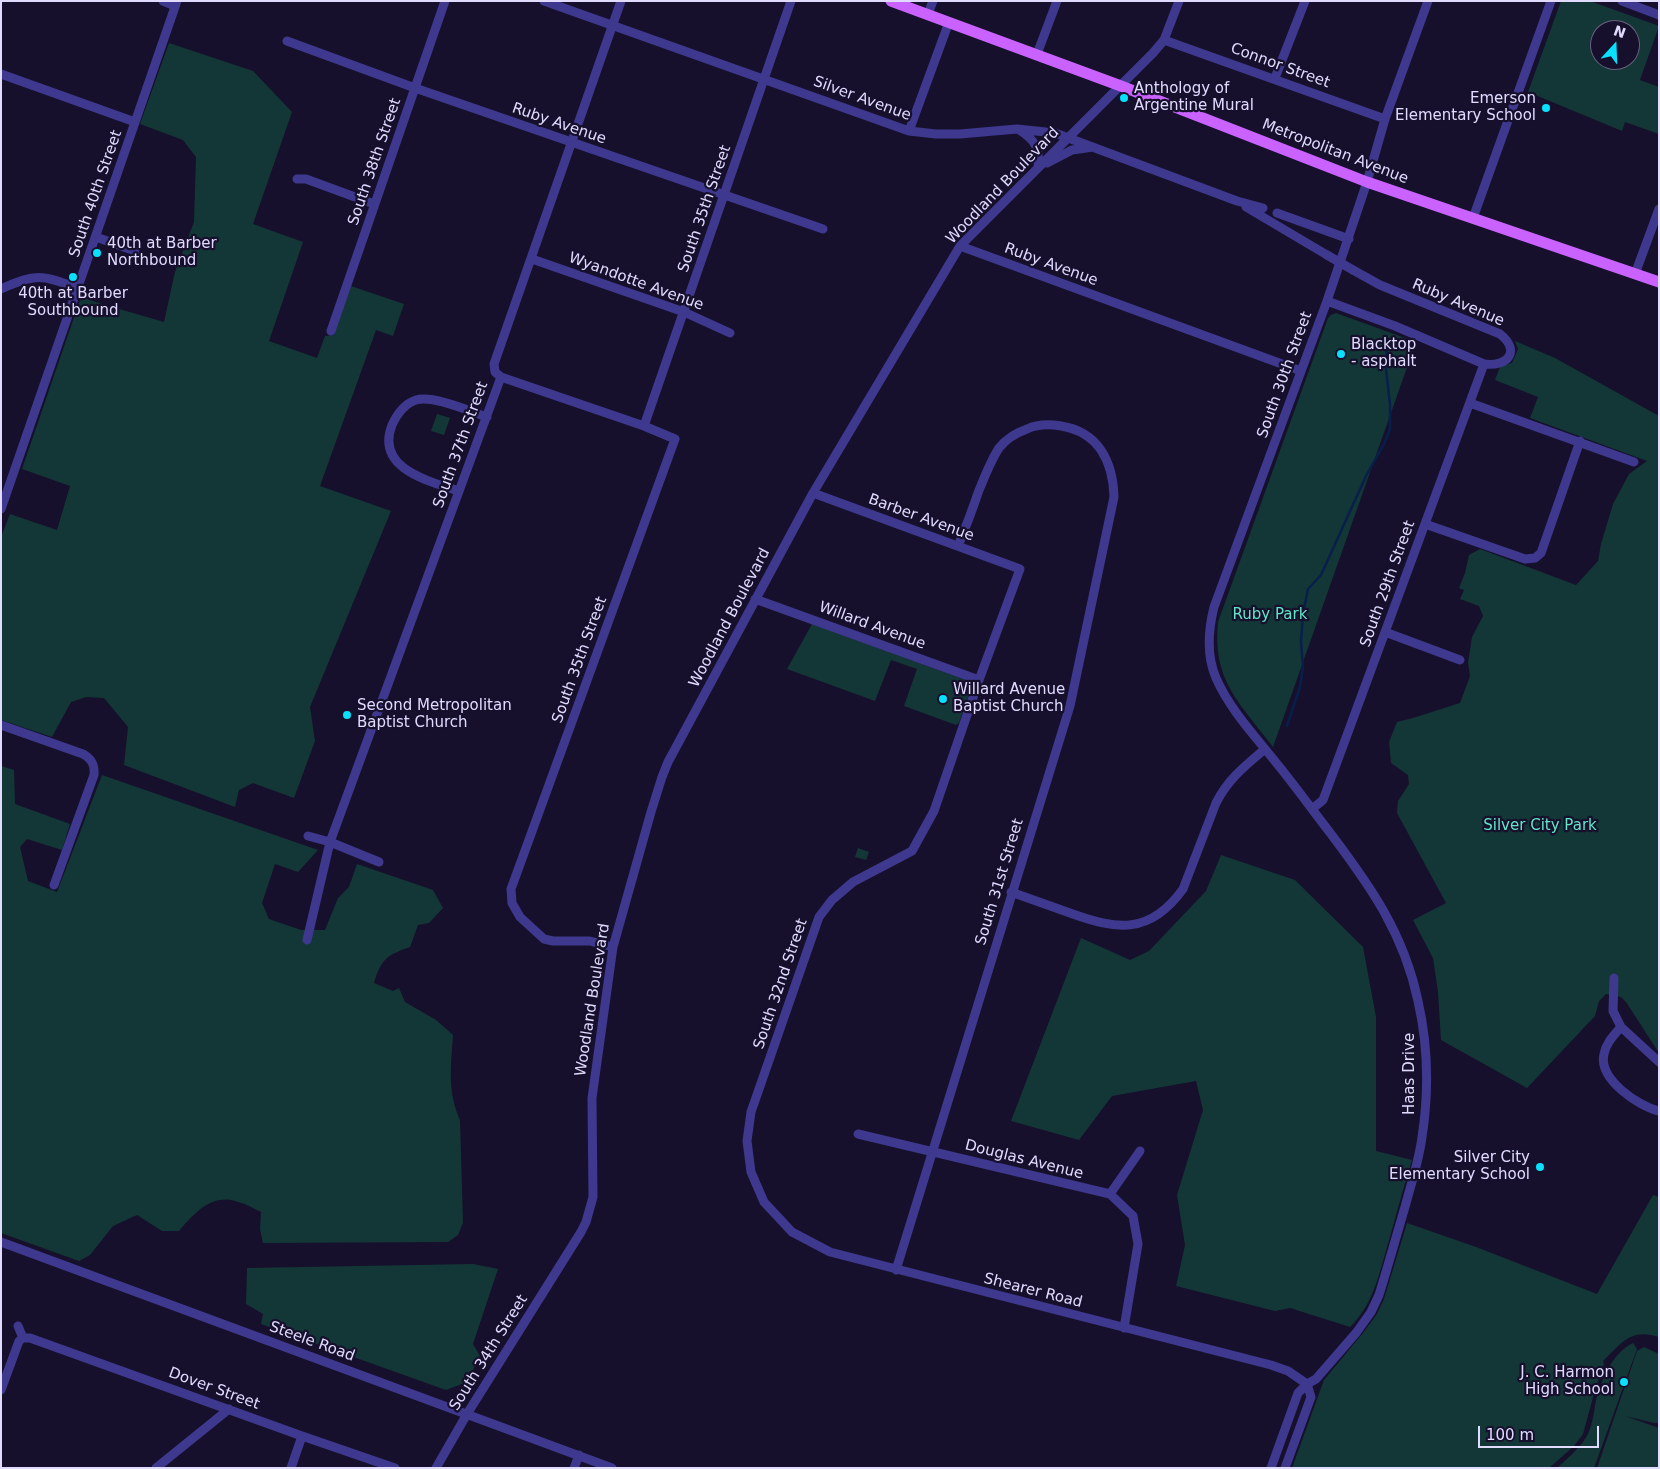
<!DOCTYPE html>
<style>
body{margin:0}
#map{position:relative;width:1660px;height:1469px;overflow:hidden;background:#16102c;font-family:"DejaVu Sans",sans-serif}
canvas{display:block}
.frame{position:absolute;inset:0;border:2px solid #e0dbff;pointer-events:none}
.north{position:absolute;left:1590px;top:20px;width:50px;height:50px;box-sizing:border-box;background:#16102c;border:1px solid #676180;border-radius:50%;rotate:20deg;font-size:14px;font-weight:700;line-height:20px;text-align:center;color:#e0dbff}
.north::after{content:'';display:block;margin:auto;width:18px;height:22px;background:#07e0ff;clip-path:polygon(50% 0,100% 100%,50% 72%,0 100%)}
.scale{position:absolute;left:1478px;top:1426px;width:121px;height:22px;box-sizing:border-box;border:2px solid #e0dbff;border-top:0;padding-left:6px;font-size:15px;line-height:18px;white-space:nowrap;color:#e0dbff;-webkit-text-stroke:4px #16102c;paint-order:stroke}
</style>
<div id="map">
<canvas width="1660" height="1469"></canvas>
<div class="frame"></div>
<div class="north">N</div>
<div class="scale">100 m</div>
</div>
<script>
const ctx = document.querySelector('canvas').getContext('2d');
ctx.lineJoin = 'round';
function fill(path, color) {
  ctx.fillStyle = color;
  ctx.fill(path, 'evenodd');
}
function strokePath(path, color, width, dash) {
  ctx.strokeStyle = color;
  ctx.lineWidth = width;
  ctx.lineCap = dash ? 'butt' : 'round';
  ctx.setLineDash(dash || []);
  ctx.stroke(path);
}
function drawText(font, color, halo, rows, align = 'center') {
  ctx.font = font + ' "DejaVu Sans",sans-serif';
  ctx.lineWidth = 4.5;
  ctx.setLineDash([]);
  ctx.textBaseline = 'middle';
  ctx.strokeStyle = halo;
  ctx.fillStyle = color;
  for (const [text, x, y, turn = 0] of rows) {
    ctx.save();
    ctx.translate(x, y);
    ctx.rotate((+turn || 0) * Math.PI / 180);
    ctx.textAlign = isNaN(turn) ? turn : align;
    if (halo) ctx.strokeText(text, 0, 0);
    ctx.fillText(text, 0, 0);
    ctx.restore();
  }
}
fill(new Path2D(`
 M1561,1H1590L1659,26L1640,80L1659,87V134L1625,122L1622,131L1528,92ZM1600,30H1630V60H1600Z
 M169,43L253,71L292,112L253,224L303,242L269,341L317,358L325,336L334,335L351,286L404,304L393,336L376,330L320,486L391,511L310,707L315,741L294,798L253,783L239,790L235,807L124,765L128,727L104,698L86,697L71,702L52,737L1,720V537L10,514L57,530L70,486L22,469L81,297L102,304L164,322L175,272L194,222L196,157L183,140L140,124Z
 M1336,313L1416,342L1273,747C1240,703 1212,681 1218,622L1328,318L1331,315Z
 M1515,341L1555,358L1659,416V1053L1626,1002L1621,997L1606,994L1599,1001L1595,1016L1527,1088L1441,1040L1438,992L1433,958L1413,920L1446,903L1397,813L1398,801L1409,784L1408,775L1391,763L1389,742L1397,722L1413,718L1460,703L1470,676L1468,663L1472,637L1483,616L1479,606L1460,599L1464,590L1459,588L1465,573L1469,555L1480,549L1576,585L1598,561L1601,544L1613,504L1629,474L1647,461L1530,418L1538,397L1495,380L1500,367L1512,363L1518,349Z
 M437,414L450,418L444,435L431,431Z
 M812,624L968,681L971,684V689L959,723L956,725L904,706L917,669L891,660L875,701L787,669Z
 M1,766L14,770L15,804L70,824L62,850L27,839L20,847L28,881L57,892L102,775L318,850L298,872L275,864L262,903L269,919L301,930H325L338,898L349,887L357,864L433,890L443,908L429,923L418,925L410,947C387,955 381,959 374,983L393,991L399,988L405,1002L436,1020L453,1035C451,1066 447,1091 460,1120L463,1223L458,1235L448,1242L263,1243L260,1229L261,1212C253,1208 244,1203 235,1201C210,1194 193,1215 179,1231H162L137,1215L113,1226L90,1255L79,1261L1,1233Z
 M858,848L869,852L866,860L855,857Z
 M1221,855L1295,880L1363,947L1376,1017V1151L1412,1160C1404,1186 1397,1211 1390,1237C1380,1269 1375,1303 1350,1327L1290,1308L1275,1311L1176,1286L1185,1245L1177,1195L1203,1110L1196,1081L1112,1096L1079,1140L1011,1121L1081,938L1130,960L1149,951L1206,891Z
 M1653,1195L1659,1197V1337C1630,1328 1622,1343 1603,1361L1604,1364L1595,1390L1583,1434L1574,1446L1549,1468H1292L1324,1380L1363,1333L1377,1314L1384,1299L1407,1223L1476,1247L1597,1294Z
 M473,1264L498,1269L473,1344L480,1356L467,1382L446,1390L261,1324L263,1314L246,1304L247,1268Z
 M1633,1343L1637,1349L1594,1468H1557C1568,1458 1581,1447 1588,1434C1593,1423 1594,1411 1596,1400C1602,1379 1612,1353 1633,1343Z
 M1644,1347L1659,1354V1423H1654L1625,1416L1659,1428V1468H1597L1637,1351Z`), '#133736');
strokePath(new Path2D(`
 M1287,726L1300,687L1303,667L1301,642L1303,614L1308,589L1321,575L1367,474L1384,444L1390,429V404L1386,369L1387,343`), '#081f4d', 2.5);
strokePath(new Path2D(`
 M163,1L175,6
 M544,1L909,131L936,134H960L1017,129L1055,133L1237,201L1263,208
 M1622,1L1659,15
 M928,14L933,1
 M1164,40L1385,119
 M287,41L415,88L823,229
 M1037,54L1057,1
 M1,74L135,122
 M1275,78L1305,1
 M1018,129C1035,140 1040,147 1038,168
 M909,131L949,22
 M1047,163L1072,150L1093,147
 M297,179H306L374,204
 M1246,207L1327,255
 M1277,213L1349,239
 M1473,218L1551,1
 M96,237L135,251
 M960,246L1301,371
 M532,259L684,312L730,333
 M1635,274L1659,209
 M1,289C37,273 41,275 78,288
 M1327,301L1395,326L1484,364C1508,367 1521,351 1500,334L1380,285L1353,270
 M331,331L445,1
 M1470,403L1634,462
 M644,426L791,1
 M459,491C429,481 375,469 392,425C397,414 404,404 416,400C433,395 469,411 487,417
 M813,493L1020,569L979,680L934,811L912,851L853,882L832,900L819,917L751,1112L747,1141L751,1172L764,1202L792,1232L830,1252L1271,1365L1288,1371L1307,1384
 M1,509L177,1
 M1425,524L1525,559L1535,558L1541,553L1580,441
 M755,599L979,680
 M1385,632L1460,660
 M1,725L83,754C92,759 95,765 94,775L54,885
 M1312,809L1323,800L1484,364
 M308,836L330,842L379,862
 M1011,892C1031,899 1050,906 1070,913C1117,930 1150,935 1183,889L1216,803C1228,779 1245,766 1265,749
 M307,940L330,842L501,377
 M613,947L590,941H553L544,939L520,917L512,903L511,889L675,439L644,426L501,377L495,372L494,364L621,1
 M1614,978L1613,1011L1621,1027L1659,1062
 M1621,1027C1614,1035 1606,1043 1604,1054C1598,1079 1638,1106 1659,1111
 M858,1134L1110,1194L1133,1216L1138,1244L1124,1328
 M1110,1194L1140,1151
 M1,1242L612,1468
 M896,1270L1070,706L1114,497C1113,462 1099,432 1061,426C1049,424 1038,424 1027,429C1016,433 1006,439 999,448C990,462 984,478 978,493C972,511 965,529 958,546
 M23,1338H30L302,1436L395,1468
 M1,1390L19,1341L23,1338L18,1326
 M156,1468L229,1409
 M291,1468L302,1436
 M436,1468L467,1414L581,1232L586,1222L593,1197L592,1098L613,947L651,812L662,777L668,762L813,493L960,246L1153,53L1164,40L1179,1
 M574,1468L579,1455
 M1271,1468L1298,1393L1307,1384L1316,1379L1356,1333L1371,1312L1379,1295C1388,1266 1396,1237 1405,1207C1411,1184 1419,1161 1422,1137C1429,1092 1428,1045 1418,1001C1404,934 1371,887 1331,834C1313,811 1296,787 1278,765C1256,737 1230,710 1216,678C1206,655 1208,631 1214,607L1327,301L1367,182L1385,119L1428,1
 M1285,1468L1311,1397L1307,1384`), '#3e398e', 9);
strokePath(new Path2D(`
 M891,1L1121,86L1367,182L1659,282`), '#c962ff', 11);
strokePath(new Path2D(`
 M1327,255L1353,270`), '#3e398e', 9);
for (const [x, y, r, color] of [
 [1124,98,5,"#07e0ff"],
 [1546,108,5,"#07e0ff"],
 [97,253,5,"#07e0ff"],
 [73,277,5,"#07e0ff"],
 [1341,354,5,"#07e0ff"],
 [943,699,5,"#07e0ff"],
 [347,715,5,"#07e0ff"],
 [1540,1167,5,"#07e0ff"],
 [1624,1382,5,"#07e0ff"]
]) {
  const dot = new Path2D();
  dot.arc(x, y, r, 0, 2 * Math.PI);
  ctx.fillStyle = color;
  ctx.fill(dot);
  strokePath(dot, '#16102c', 2);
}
drawText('15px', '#e0dbff', '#16102c', [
 ["Connor Street",1280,66,20],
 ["Silver Avenue",862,99,20],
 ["Ruby Avenue",559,124,19],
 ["Metropolitan Avenue",1335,152,21],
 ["South 38th Street",375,162,-71],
 ["Woodland Boulevard",1003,186,-46],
 ["South 40th Street",96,194,-71],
 ["South 35th Street",705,209,-71],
 ["Ruby Avenue",1051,265,20],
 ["Wyandotte Avenue",636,282,20],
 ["Ruby Avenue",1458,303,23],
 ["South 30th Street",1285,375,-70],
 ["South 37th Street",461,445,-70],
 ["Barber Avenue",921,518,20],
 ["South 29th Street",1388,584,-70],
 ["Woodland Boulevard",730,618,-62],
 ["Willard Avenue",872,626,20],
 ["South 35th Street",580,660,-70],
 ["South 31st Street",1000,882,-73],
 ["South 32nd Street",781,984,-71],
 ["Woodland Boulevard",593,1000,-81],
 ["Haas Drive",1410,1074,-90],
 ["Douglas Avenue",1024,1160,14],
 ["Shearer Road",1033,1291,14],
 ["Steele Road",312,1342,20],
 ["South 34th Street",489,1353,-58],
 ["Dover Street",214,1389,20]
]);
drawText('15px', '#e0dbff', '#16102c', [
 ["Anthology of",1134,89],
 ["Argentine Mural",1134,106],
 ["Emerson",1536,99,"right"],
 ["Elementary School",1536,116,"right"],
 ["40th at Barber",107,244],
 ["Northbound",107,261],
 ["40th at Barber",73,294,"center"],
 ["Southbound",73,311,"center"],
 ["Blacktop",1351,345],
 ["- asphalt",1351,362],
 ["Willard Avenue",953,690],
 ["Baptist Church",953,707],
 ["Second Metropolitan",357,706],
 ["Baptist Church",357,723],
 ["Silver City",1530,1158,"right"],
 ["Elementary School",1530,1175,"right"],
 ["J. C. Harmon",1614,1373,"right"],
 ["High School",1614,1390,"right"]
], 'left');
drawText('15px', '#60e7c8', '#16102c', [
 ["Ruby Park",1270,615],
 ["Silver City Park",1540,826]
]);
</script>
